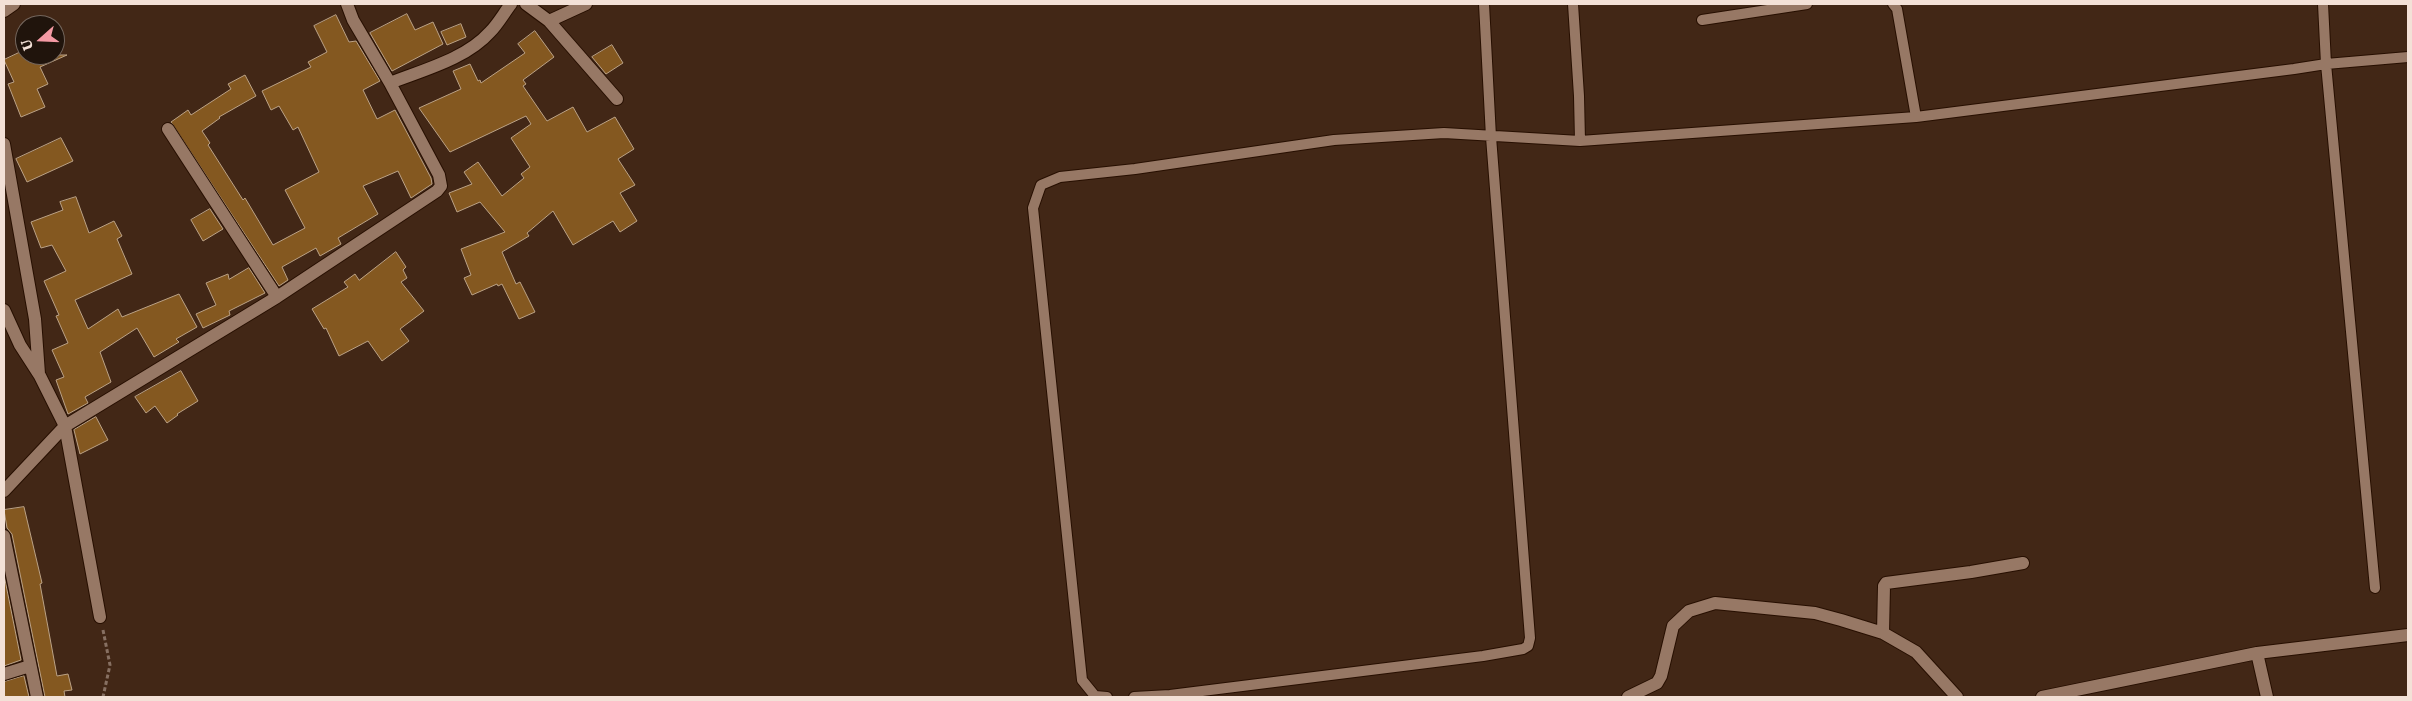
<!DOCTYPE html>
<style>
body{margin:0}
#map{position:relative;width:2412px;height:701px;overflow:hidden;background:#422716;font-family:"Roboto Serif",serif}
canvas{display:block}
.frame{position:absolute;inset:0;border:5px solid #f3e1d7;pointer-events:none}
.north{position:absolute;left:15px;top:15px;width:50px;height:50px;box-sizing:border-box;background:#20140c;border:1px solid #74665d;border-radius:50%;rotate:250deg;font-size:14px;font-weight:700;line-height:20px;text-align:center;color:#f3e1d7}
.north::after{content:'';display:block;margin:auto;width:18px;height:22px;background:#f49aa4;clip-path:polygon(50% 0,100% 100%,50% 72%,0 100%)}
</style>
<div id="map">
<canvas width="2412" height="701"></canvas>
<div class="frame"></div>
<div class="north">U</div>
</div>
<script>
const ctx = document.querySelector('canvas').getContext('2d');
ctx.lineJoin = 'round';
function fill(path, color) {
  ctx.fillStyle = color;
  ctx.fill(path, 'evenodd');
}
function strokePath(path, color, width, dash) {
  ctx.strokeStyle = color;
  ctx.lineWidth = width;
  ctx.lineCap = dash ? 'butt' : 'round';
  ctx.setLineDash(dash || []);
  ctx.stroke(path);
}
const building = new Path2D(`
 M407,14L415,30L433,22L443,44L392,71L370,33Z
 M336,15L349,42L356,41L380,81L363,90L377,119L395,110L431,178L432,184L411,198L398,171L363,186L378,214L338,238L341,244L320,256L316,248L282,267L288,280L279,286L171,122L188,110L191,115L231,89L228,84L245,75L256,96L219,117L220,118L202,131L210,143L208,145L243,200L245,198L273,245L305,228L285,190L319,172L298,127L293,130L279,106L271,110L262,91L311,67L308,62L327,52L314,26Z
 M461,24L466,37L447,45L441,32Z
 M535,31L554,57L523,80L526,84L523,86L547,121L573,107L587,132L615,117L634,149L618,159L635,185L620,193L637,221L620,232L613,221L573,245L553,211L527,233L529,236L502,252L516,284L520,282L535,312L519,319L502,284L498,286L497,284L472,295L464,278L471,275L461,249L505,232L480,202L457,212L449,193L472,184L464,172L478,162L502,196L524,178L521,174L530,167L511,138L531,124L526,116L450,152L419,108L461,89L453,71L470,64L478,81L480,80L481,83L525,53L518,44Z
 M612,45L623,63L606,74L592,57Z
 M25,50V55H67L40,67L48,84L37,89L45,107L21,117L8,84L14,82L4,60Z
 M61,138L73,161L27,182L16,159Z
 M76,197L89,233L114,221L122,236L117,239L132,274L75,300L88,329L118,309L122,317L179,294L197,327L176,339L179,342L154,357L137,328L100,352L111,382L85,397L88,403L68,414L56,380L64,377L52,350L68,343L56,316L59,315L44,281L66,271L52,245L41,248L31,222L63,210L60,202Z
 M210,209L223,229L203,241L191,220Z
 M396,252L406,267L403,270L407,278L401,282L424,311L400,329L409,341L382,361L368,341L339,356L326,328L324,329L312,309L348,287L344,282L355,274L359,280Z
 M249,268L265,293L229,311L230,315L203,328L196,314L216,305L206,283L228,274L229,279Z
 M181,371L198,401L177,414L178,415L167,423L155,406L146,413L135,397Z
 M96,417L108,440L80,454L74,430Z
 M24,507L42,583L40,584L57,676L68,674L72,690L64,691L65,697H45L12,534L7,528L4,510Z
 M4,575L21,660L4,666Z
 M24,676L29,697H4V682Z`);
fill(building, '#845820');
strokePath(building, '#bba286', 1);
const service = new Path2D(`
 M1573,4L1579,96L1580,141
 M1893,4L1897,9L1916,117
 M1702,20L1807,4
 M2375,588L2326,64L2408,57
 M1107,697L1095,696L1082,680L1033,208L1041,185L1060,177L1135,169L1334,140L1444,133L1580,141L1916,117L2294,69L2326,64L2323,4
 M1134,697L1170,695L1483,656L1523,649L1528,646L1530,638L1491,137L1484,4`);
const minor = new Path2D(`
 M347,4L353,20L390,83
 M526,4L549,21L617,99
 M4,11L14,4
 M549,21L586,4
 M168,129L277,297
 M4,144L35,319L39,374
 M4,310L20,345L40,376L65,426L100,617
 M4,491L65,426L277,297L437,191L441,186L439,175L390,83C423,70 466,59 490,32C498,24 504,13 511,4
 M4,536L37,697
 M1883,633L1884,586L1886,583L1971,572L2023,563
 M2257,653L2267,697
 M4,674L30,666
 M1628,697L1657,683L1661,676L1673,626L1689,611L1715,603L1815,613L1841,620L1883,633L1916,652L1957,697
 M2042,697L2257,653L2408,635`);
strokePath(service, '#270f01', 12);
strokePath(minor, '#270f01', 14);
strokePath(new Path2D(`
 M103,630L110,665L103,697`), '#877062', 3, [4, 2.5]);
strokePath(service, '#977865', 10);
strokePath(minor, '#977865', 12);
</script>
